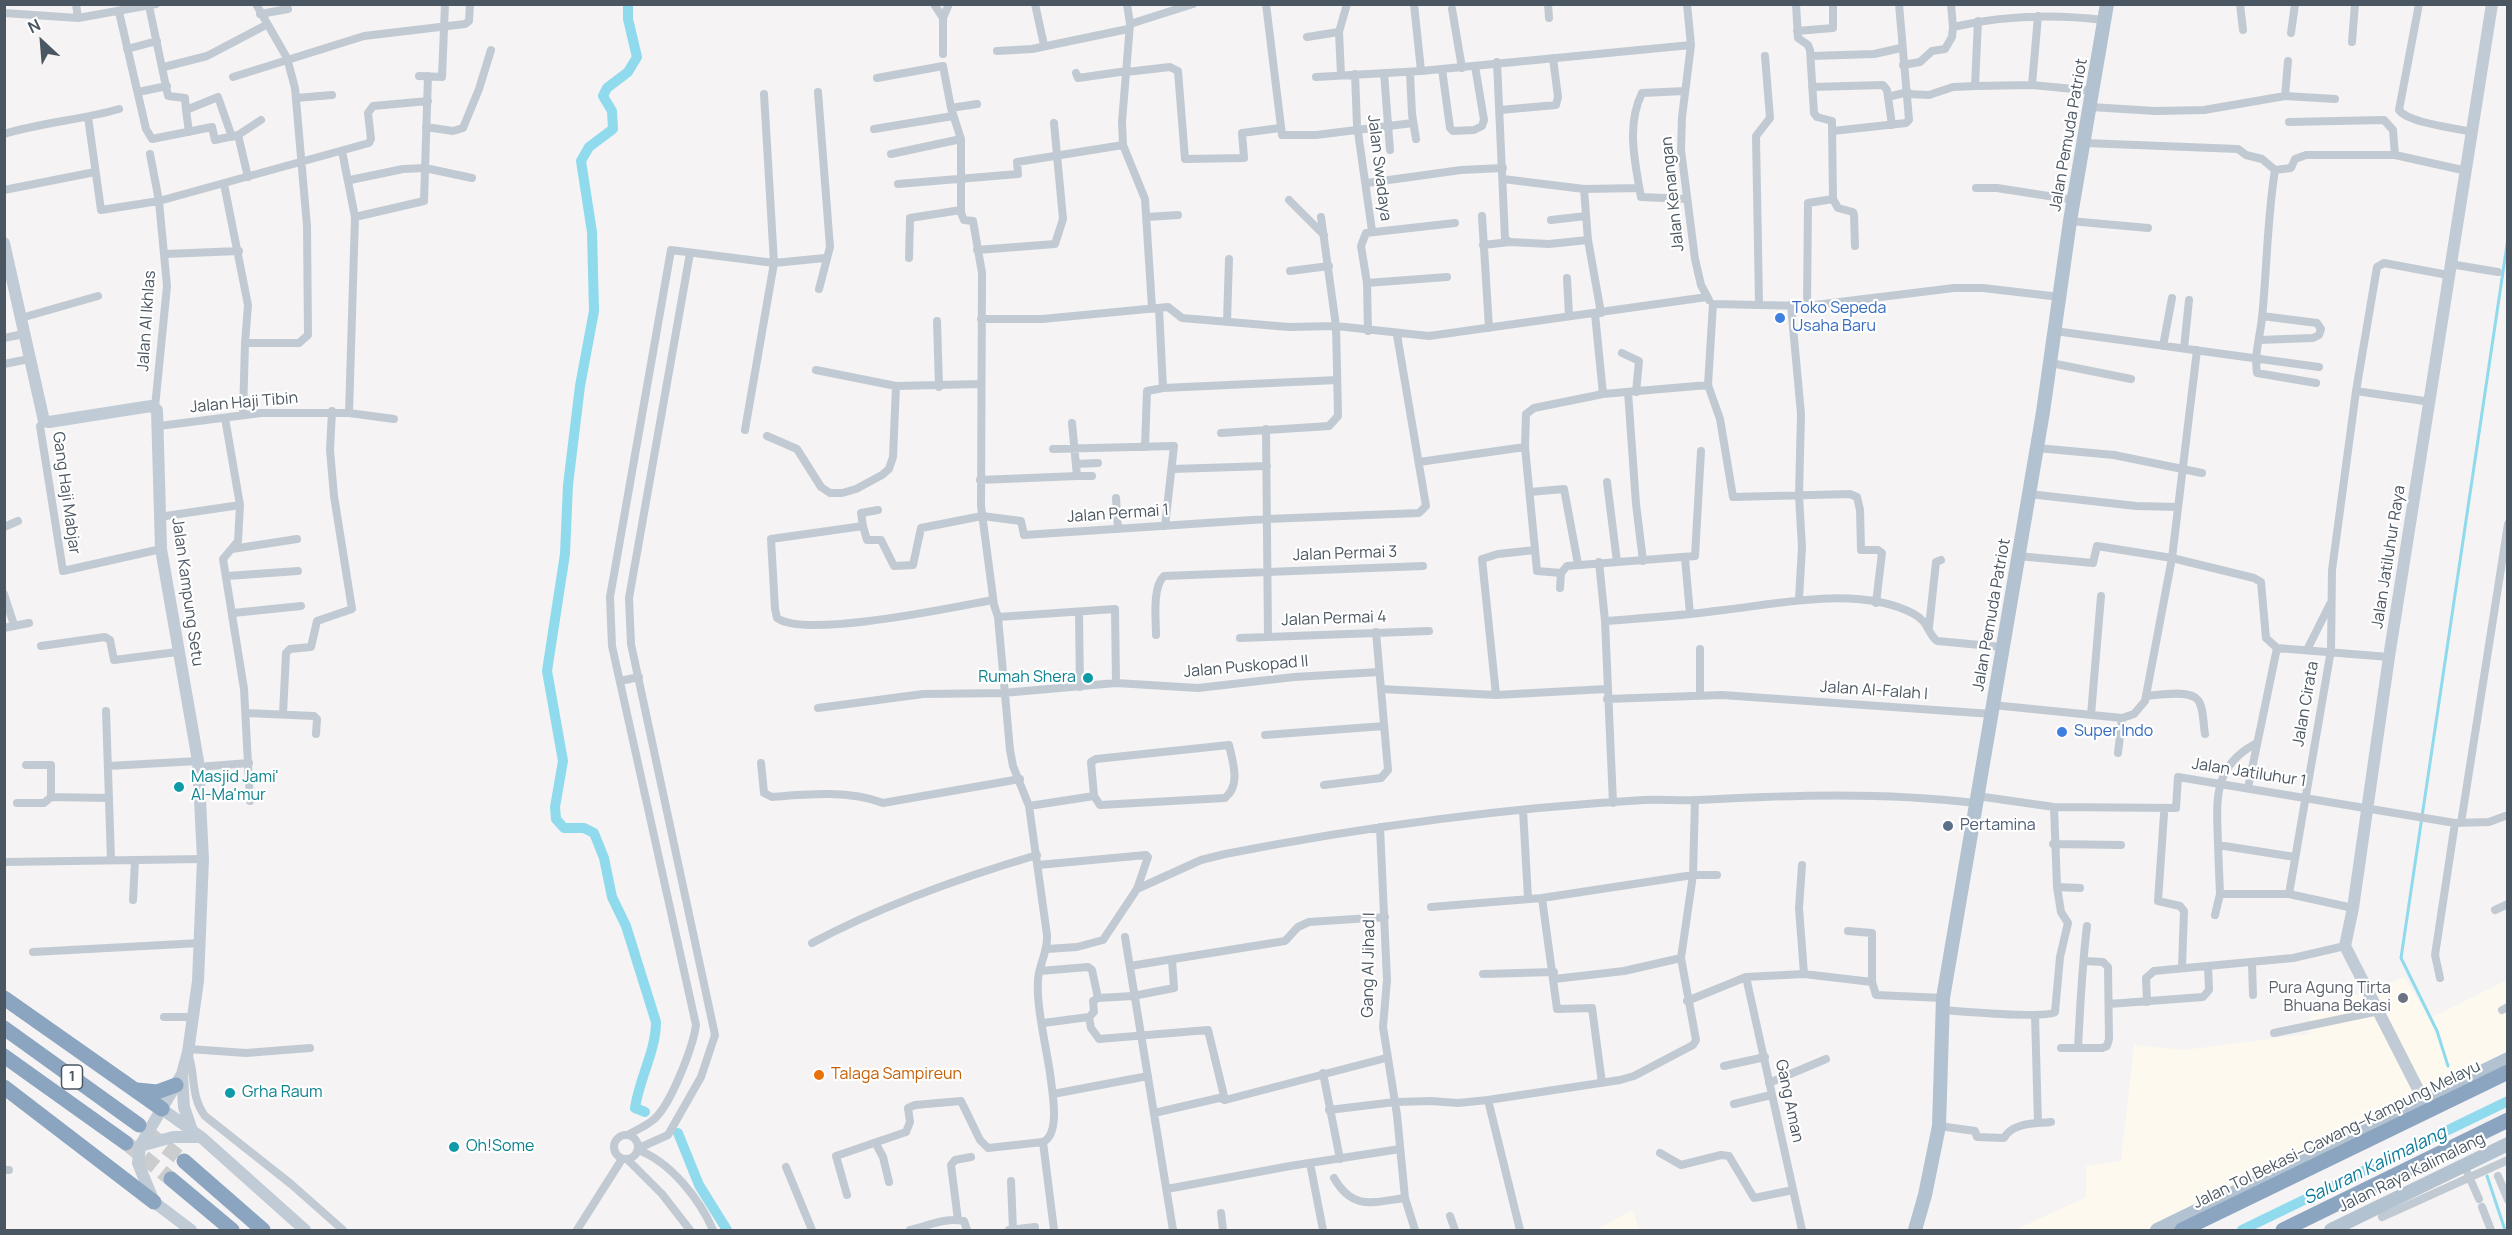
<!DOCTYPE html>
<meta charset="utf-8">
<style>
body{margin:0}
#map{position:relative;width:2512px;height:1235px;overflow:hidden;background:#f5f3f3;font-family:Manrope,sans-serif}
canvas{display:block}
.frame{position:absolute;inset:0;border:6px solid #4a5661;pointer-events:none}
.north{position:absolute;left:12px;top:12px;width:60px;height:60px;-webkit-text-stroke:4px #fff;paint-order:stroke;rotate:334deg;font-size:16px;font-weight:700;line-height:24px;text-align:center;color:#4a5661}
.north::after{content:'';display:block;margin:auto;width:21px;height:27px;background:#4a5661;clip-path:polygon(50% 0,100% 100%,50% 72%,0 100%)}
</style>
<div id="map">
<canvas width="2512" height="1235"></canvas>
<div class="frame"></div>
<div class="north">N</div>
</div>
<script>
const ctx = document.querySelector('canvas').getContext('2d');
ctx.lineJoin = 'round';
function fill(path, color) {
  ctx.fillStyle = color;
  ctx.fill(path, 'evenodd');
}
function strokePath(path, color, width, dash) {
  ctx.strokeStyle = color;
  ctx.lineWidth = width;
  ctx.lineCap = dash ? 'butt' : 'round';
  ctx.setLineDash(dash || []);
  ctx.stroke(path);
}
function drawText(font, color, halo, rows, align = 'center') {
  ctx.font = font + ' Manrope,sans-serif';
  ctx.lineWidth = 4.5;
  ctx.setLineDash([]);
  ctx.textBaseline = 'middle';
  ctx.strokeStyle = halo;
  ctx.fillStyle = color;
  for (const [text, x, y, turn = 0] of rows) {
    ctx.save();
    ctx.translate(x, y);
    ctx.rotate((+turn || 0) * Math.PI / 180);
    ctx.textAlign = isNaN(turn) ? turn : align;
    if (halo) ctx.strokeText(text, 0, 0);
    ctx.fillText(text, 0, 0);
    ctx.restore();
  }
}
fill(new Path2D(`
 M2404,977L2430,1018L2507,980V1059L2157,1230H2015L2086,1197V1166L2121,1161L2134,1045L2184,1050L2309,1034L2311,1012Z
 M1633,1210L1639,1230H1595Z`), '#fdf9ef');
strokePath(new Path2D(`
 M2448,1066L2437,1031L2401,958L2508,238
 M2487,1176L2505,1230`), '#90daee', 3);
strokePath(new Path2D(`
 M628,4V19L637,57L628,72L607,88L603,96L612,111L613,129L589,147L581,161L592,232L594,311L580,386L568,485L565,554L547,671L563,761L555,807L556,819L564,828H584L594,833L604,858L612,897L626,926L656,1022C656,1051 639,1079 635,1108L645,1112
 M678,1133L699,1185L727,1230
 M2242,1230L2508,1101`), '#90daee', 10);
strokePath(new Path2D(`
 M148,1133L184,1161
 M126,1143L171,1179`), '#caccce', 15, [15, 8]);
strokePath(new Path2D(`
 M76,4L78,18
 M934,4L943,18
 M1035,4L1044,45
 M1127,4L1130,24L1122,122L1123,145L1145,199L1152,308
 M1266,4L1282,135H1316L1413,123
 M1414,4L1421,71
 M1548,4L1549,18
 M1687,4L1691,45L1682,117L1681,150L1695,259L1701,285L1709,300
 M1796,4L1798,38L1808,45L1810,50L1814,113L1817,117L1832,121V125L1833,199L1838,208L1853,212L1854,215L1855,246
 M1951,4L1953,27C2004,15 2053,14 2104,20
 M2240,4L2243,30
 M2419,4L2399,110C2408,123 2456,128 2472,132
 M149,6L168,96L185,98L186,110
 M1452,9L1462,68
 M119,12L146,129L152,139L212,127L215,140L238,135L261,120
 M4,13L78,18L156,4
 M260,14L288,9
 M1130,24L1193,4
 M1797,31L1833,28V4
 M2291,33L2295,4
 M1307,37L1339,32
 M2352,42L2355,4
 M127,49L157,41
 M997,51L1032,49L1128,29
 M943,54V18L949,4
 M1811,56L1874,54L1901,48
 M1497,62L1505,239L1510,242L1549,244L1588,240
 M1903,65L1920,62L1932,51L1945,49L1952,37L1953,27
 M164,67L207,56L266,25
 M1442,69L1450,128L1453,131L1474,130L1482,126L1484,120L1475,66
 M1126,72L1170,67L1178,71L1185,159L1244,158L1242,133L1280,128
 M1410,72L1412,114L1416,139
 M1076,73L1078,78L1127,71
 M1384,73L1390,150
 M1355,74L1357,125L1372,231
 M1341,75L1339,32L1347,4
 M419,76L442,77L445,4
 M233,77L364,36L465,24L469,21L470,4
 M1316,77L1421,71L1691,45
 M877,78L943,66L951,108L961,139V213L964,220L973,221L982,273L981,506L994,605L998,617L1010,750L1013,766L1029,806L1047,935C1048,952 1039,964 1038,980C1036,1005 1046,1046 1050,1073C1052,1091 1061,1134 1043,1142L1054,1230
 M2032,85L2038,16
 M1975,86L1978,21
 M1812,87L1883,85L1887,90L1892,125
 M1685,91L1642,93C1626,125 1635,163 1641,197L1686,199
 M138,92L167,86
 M818,92L830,247L819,289
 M1908,94L1929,95L1953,87L1975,86L2032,85L2094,91
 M2285,96L2335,99
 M1888,97L1908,92
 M296,98L332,95
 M2091,107L2155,111L2204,110L2285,96L2288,61
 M951,108L977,104
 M1500,110L1556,105L1558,97L1553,58
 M88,117L101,210L159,201L369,143L371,139L368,113L373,106L428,101
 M2289,122L2384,120L2393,130L2395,155L2467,171
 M426,127L453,131L463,128L479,89L491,50
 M874,129L953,116
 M1833,131L1906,123L1909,120L1899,4
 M189,132L186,110L218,97L232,137
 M4,134C42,122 82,120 119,109
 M238,135L248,177
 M2085,143L2238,149L2246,155L2262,159L2275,170L2291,168L2295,159L2306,155H2395
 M150,154L159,201L167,286L155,407
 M891,154L961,139
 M2275,170C2267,219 2267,269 2262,318C2260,337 2254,354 2257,373L2316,383
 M1503,179L1584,189L1588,240L1601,313
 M350,180L403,169L425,168L472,178
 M1367,183L1461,170L1503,168
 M224,184L248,305L245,343
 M898,184L1018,174L1017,162L1123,145
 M1976,188H1997L2074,200
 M1584,189L1639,188
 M4,190L95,172
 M1289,200L1324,235
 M1482,216L1489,328
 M355,217L424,201L428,76
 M1147,217L1178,215
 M1551,220L1586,216
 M2070,221L2148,228
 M1483,245L1510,242
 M977,250L1055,244L1063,219L1054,123
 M165,254L239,251
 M909,258L910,218L961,210
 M2450,264L2498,272
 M1290,271L1329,266
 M1567,278L1569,316
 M1367,283L1447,277
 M1759,303L1756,136L1770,118L1765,56
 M1713,304L1807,306L1954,288H1983L2060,297
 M1791,305L1801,414L1799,496L1802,547L1799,599
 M1807,306L1808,203L1833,199
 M1595,314L1603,394
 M21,318L98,296
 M981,319H1042L1168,307L1182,318L1289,327L1336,326L1429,336L1707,297
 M937,321L939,387
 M1227,322L1229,259
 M1368,331L1367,283L1361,246L1366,233L1455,223
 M2055,331L2319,367
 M4,338L24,334
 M2259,340L2313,338L2319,335L2321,329L2317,323L2262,316
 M2163,346L2172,298
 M2184,348L2189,300
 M1622,353L1639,361L1636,392
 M2051,363L2131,379
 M4,364L29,359
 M816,370L896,386L980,384
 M1708,385L1720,419L1733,497L1850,494L1857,497L1860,510L1861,550H1878L1882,553L1876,603
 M1163,388L1337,380
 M2356,391L2431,402
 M1628,392L1636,504L1643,561
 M349,413L394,419
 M243,415L245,343H299L308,335L307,226L295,88L287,58L256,4
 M225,418L240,505L238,541L223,559L244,689L250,801
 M44,421L40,426L63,571L161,549
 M159,426L261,413H349L355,217L342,151
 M1266,429L1268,636
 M745,430L774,263L764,94
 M1221,433L1329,426L1338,416L1336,326L1321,217
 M767,436L797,449L821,487L830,493H842L856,489L882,475L889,469L893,457L896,386
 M1145,447L1147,391L1163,388L1159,308
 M2037,448L2114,455L2202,473
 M1053,449L1174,446L1165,526
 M1419,462L1525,447
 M1076,464L1098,463
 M1172,469L1267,466
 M1077,476H1092
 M980,480L1077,476L1072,423
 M1607,482L1617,562
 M1530,492L1564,489L1578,564
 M2029,494L2136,506L2178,507
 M1116,498L1118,529
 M159,517L240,505
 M863,526L861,513L878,510
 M4,527L18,521
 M232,549L297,539
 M1535,550L1537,571L1561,573
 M2018,556L2093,563L2097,546L2172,558L2254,578L2261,582L2266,638L2277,648L2389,657
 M1685,558L1690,614
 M1599,562L1605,621L1613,803
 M227,576L298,571
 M1560,588L1561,573L1567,566L1695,556L1701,451
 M4,594L14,625
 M993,600C954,607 806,639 777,618L775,609L771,539L863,526L867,540H881L894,566L913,565L921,528L982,516L1021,521L1024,535L1267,519L1419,513L1426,506L1397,335
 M233,613L301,606
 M1079,613L1080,687
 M998,617L1115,609L1116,683
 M1605,621C1642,618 1679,616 1715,611C1775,605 1858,584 1914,614C1929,622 1927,633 1937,641L2002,647
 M1929,627L1936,562L1941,560
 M4,628L29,623
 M1156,635C1156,620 1152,587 1164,576L1423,566
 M1240,638L1429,631
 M41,646L105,637L110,640L114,660L177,652
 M2307,650L2330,604
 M620,681L639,677
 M1381,689L1496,695L1606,689
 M1496,695L1482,559L1498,554L1535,550L1525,447L1526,414L1534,408L1603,394L1708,385L1713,304
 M1700,695V649
 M2146,696C2158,695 2190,689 2198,700C2204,708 2203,724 2205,734
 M1607,699L1722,695L1992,714
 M1993,705L2122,718L2134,714L2145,701L2172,558L2197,350
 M818,708L923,694L1003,693L1116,683L1198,688L1294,677L1379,672
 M106,711L111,860
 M246,713L314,716L317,719L316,734
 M283,714L286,653L290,649L311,647L317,621L352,609L334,496L330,450L332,411
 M2091,715L2101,596
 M1265,735L1384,726
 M2118,753L2122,718
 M761,763L764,793L772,797C807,794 850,790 883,803L1020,779
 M26,765H51V797L109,798
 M108,766L198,761
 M198,767L249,763
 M1324,785L1381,778L1388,770L1376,632
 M2248,788L2277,648
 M1977,796L2054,807L2176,808L2178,777L2455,823L2489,822L2508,815
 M17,803H44L51,797
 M1029,806L1094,796L1091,762L1096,759L1229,745C1233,763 1241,785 1225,798L1100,805L1094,796
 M1523,810L1528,898
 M2164,814L2158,901L2180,906L2184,911L2182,968
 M2461,823L2508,524
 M1380,827L1387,980L1383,1027L1397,1115L1405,1198L1415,1230
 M2053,844L2121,845
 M2218,845C2217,803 2211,768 2255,744
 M4,862L203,859
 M1038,865L1146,855L1148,857L1137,889L1103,940L1077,947L1047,949
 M2057,887L2080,888
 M1137,889L1201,860L1225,854C1363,827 1504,808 1644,800C1662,799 1680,801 1698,800C1791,795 1883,792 1975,803
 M2220,894H2289L2331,650L2332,570L2356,391L2377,267L2384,263L2448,275
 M2289,894L2353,908
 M1542,898L1557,1009L1592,1008L1602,1083
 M133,900L135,860
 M1431,907L1542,898L1693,875H1717
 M2495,910L2508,904
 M2215,915L2220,894L2218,845L2295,857
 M1125,937L1173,1230
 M812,943C883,905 959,878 1037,855
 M33,952L200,943
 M2084,961L2103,962L2108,967L2109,1039L2107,1046L2102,1048H2078C2080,1007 2082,966 2087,926
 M2252,963L2253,995
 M1130,966L1285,941L1298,927L1309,922L1385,917
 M1040,971L1088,967L1092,970L1098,998L1093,1001L1094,1012L1089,1017L1043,1023
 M1483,974L1554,972
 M1804,974L1872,982V933L1848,931
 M1746,977L1802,1230
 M2440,978L2435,955L2455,823
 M1554,979L1624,971L1681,958
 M1872,982L1876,995L1943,998
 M1098,998L1133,996L1174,988L1172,960
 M1687,1001L1746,977L1804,974L1799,908L1802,865
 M2147,1002L2146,978L2154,971L2293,958L2345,946
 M2109,1004L2203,997L2209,990L2208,966
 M1942,1010C1959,1011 2047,1019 2055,1012L2060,957L2068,923L2061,912L2057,887L2054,807
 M2502,1010L2508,1007
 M2035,1015L2038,1123
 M164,1017H192
 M1089,1017L1091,1028L1099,1039L1208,1030L1225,1100
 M2274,1033L2379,1011
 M2061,1048H2078
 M189,1049L246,1053L310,1048
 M188,1053C196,1075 190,1096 205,1116L291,1184L343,1230
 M1724,1066L1765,1057
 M1323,1073L1340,1159
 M1769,1083L1826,1059
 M1053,1094L1148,1076
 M1488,1100L1520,1230
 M1734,1104L1771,1095
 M1329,1110L1395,1102L1431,1101L1458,1103L1488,1100L1620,1080L1634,1076L1693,1045L1696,1040L1681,958L1693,875L1695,800
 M1154,1113L1219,1098L1225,1100L1386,1058
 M1939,1126L1975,1131L1977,1137L2004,1138C2013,1122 2035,1124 2051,1122
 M614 1147a12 12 0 1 1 24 0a12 12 0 1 1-24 0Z
 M628,1135C636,1130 646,1126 653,1120C670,1107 693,1047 696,1025L612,646L610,597L671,250L774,263L825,258
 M876,1144L883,1157L889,1182
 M639,1148L668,1135L701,1077L715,1035L631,644L629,598L690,253
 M638,1150C671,1162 700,1200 713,1230
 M1660,1153L1681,1165L1721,1155L1729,1156L1754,1198L1793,1190
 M628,1160L662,1194L690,1230
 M1310,1163L1323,1230
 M786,1167L812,1230
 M4,1170H9
 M2467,1172L2479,1199
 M2498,1176L2508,1200
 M1334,1178C1353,1211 1373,1202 1405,1198
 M1011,1181L1013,1230
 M1167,1189L1290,1166L1400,1149
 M847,1195L836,1156L906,1132L910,1122L908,1108L915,1105L961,1101L980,1140L988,1148L1043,1142
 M2482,1207L2491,1230
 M1221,1213L1223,1230
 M1450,1216L1455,1230
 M2382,1217L2508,1160
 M958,1220L951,1165L955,1160L971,1157
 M577,1230L622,1159
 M910,1230C927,1226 946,1217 964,1221L967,1230
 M1009,1230L1035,1227`), '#c1cad2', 8);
strokePath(new Path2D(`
 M4,243L44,421L49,422L151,406L157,410L161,549L198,761L203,859L198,981L188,1052L182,1074L140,1146L138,1163L154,1202L191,1230
 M182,1075L184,1107L191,1128
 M2423,1099L2345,946L2353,908L2389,657L2492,4
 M162,1109L201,1137L305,1230
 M140,1146L173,1137H201`), '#c1cbd6', 12);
strokePath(new Path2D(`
 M1915,1230L1925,1195L1939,1126L1943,998L2043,412L2070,221L2107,4
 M2157,1230L2508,1059
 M2331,1230L2508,1144`), '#b3c2d1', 14);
strokePath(new Path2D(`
 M4,998L162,1109
 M4,1028L139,1125
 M4,1056L126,1143
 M4,1087L154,1202
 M137,1090L157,1092L176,1085
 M184,1161L263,1230
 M171,1179L232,1230
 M2182,1230L2508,1072
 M2283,1230L2508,1120`), '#8ba5c1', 15);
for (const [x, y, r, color] of [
 [1780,318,6,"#3f7fe0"],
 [1088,678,6,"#0f9aa8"],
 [2062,732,6,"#3f7fe0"],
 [179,787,6,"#0f9aa8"],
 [1948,826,6,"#5c6f8a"],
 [2403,998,6,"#6b7280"],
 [819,1075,6,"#e8710a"],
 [230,1093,6,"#0f9aa8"],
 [454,1147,6,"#0f9aa8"]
]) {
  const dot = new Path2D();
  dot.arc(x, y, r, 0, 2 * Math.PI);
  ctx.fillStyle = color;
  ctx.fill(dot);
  strokePath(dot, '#fff', 2);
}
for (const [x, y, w] of [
 [72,1077,21]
]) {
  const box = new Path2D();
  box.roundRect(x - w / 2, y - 12, w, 24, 4.5);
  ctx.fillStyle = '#fff';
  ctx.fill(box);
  strokePath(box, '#4a5661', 1.5);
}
drawText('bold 15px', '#4a5661', null, [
 ["1",72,1077]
]);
drawText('16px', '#4a5661', '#fff', [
 ["Jalan Pemuda Patriot",2069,135,-80],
 ["Jalan Swadaya",1379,168,83],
 ["Jalan Kenangan",1673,194,-96],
 ["Jalan Al Ikhlas",147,321,-86],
 ["Jalan Haji Tibin",244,403,-5],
 ["Gang Haji Mabjar",66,493,82],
 ["Jalan Permai 1",1118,514,-4],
 ["Jalan Permai 3",1345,554,-2],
 ["Jalan Jatiluhur Raya",2389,557,-81],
 ["Jalan Kampung Setu",187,592,82],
 ["Jalan Pemuda Patriot",1992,615,-80],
 ["Jalan Permai 4",1334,619,-2],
 ["Jalan Puskopad II",1246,667,-5],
 ["Jalan Al-Falah I",1874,691,4],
 ["Jalan Cirata",2306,704,-80],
 ["Jalan Jatiluhur 1",2249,773,9],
 ["Gang Al Jihad I",1369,965,-89],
 ["Gang Aman",1789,1101,78],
 ["Jalan Tol Bekasi–Cawang–Kampung Melayu",2337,1135,-26],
 ["Jalan Raya Kalimalang",2412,1173,-26]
]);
drawText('16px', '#366cbe', '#fff', [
 ["Toko Sepeda",1792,309],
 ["Usaha Baru",1792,327],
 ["Super Indo",2074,732]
], 'left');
drawText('16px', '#0d838f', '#fff', [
 ["Rumah Shera",1076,678,"right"],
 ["Masjid Jami'",191,778],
 ["Al-Ma'mur",191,796],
 ["Grha Raum",242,1093],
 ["Oh!Some",466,1147]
], 'left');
drawText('16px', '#4e5e75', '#fff', [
 ["Pertamina",1960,826]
], 'left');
drawText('16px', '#5b616d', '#fff', [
 ["Pura Agung Tirta",2391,989],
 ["Bhuana Bekasi",2391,1007]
], 'right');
drawText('16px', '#c56008', '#fff', [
 ["Talaga Sampireun",831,1075]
], 'left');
drawText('italic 18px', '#0c7c9b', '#fff', [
 ["Saluran Kalimalang",2375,1166,-26]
]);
</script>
